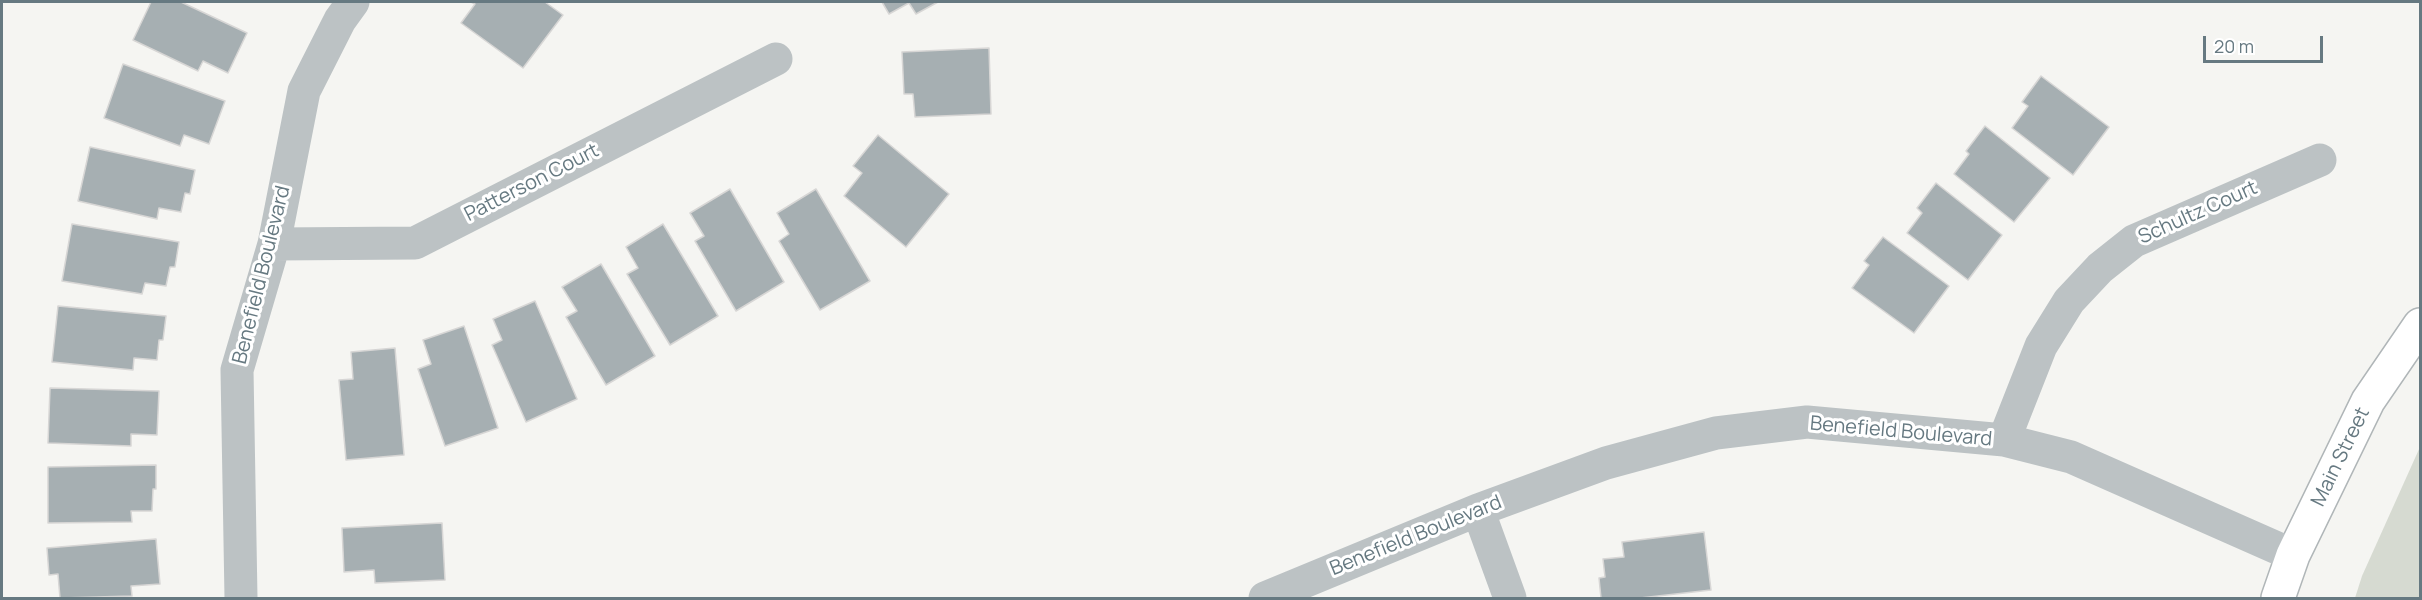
<!DOCTYPE html>
<style>
body{margin:0}
#map{position:relative;width:2422px;height:600px;overflow:hidden;background:#f5f5f2;font-family:Manrope,sans-serif}
canvas{display:block}
.frame{position:absolute;inset:0;border:3px solid #667981;pointer-events:none}
.scale{position:absolute;left:2203px;top:36px;width:120px;height:27px;box-sizing:border-box;border:3px solid #667981;border-top:0;padding-left:8px;font-size:18px;line-height:21px;white-space:nowrap;color:#667981;-webkit-text-stroke:4px #fff;paint-order:stroke}
</style>
<div id="map">
<canvas width="2422" height="600"></canvas>
<div class="frame"></div>
<div class="scale">20 m</div>
</div>
<script>
const ctx = document.querySelector('canvas').getContext('2d');
ctx.lineJoin = 'round';
function fill(path, color) {
  ctx.fillStyle = color;
  ctx.fill(path, 'evenodd');
}
function strokePath(path, color, width, dash) {
  ctx.strokeStyle = color;
  ctx.lineWidth = width;
  ctx.lineCap = dash ? 'butt' : 'round';
  ctx.setLineDash(dash || []);
  ctx.stroke(path);
}
function drawText(font, color, halo, rows, align = 'center') {
  ctx.font = font + ' Manrope,sans-serif';
  ctx.lineWidth = 6;
  ctx.setLineDash([]);
  ctx.textBaseline = 'middle';
  ctx.strokeStyle = halo;
  ctx.fillStyle = color;
  for (const [text, x, y, turn = 0] of rows) {
    ctx.save();
    ctx.translate(x, y);
    ctx.rotate((+turn || 0) * Math.PI / 180);
    ctx.textAlign = isNaN(turn) ? turn : align;
    if (halo) ctx.strokeText(text, 0, 0);
    ctx.fillText(text, 0, 0);
    ctx.restore();
  }
}
fill(new Path2D(`
 M2420,447V598H2355L2362,576Z`), '#d6dad1');
const building = new Path2D(`
 M151,2H181L247,33L228,73L203,61L198,71L133,40Z
 M471,2H545L563,15L523,68L461,23L475,4Z
 M882,2H938L916,14L909,3L889,14Z
 M989,48L991,114L915,117L913,94H904L902,52Z
 M123,64L225,101L209,144L184,135L180,146L104,118Z
 M2041,76L2109,127L2073,175L2012,128L2028,106L2022,102Z
 M1985,126L2050,178L2014,222L1954,174L1969,154L1966,151Z
 M878,135L949,194L906,247L844,196L862,173L853,166Z
 M90,147L195,170L190,194L185,193L181,212L159,208L157,219L78,201Z
 M1936,183L2002,235L1968,280L1907,233L1922,213L1917,208Z
 M730,189L784,282L736,311L695,241L704,236L690,213Z
 M816,189L870,281L820,310L779,241L789,234L777,213Z
 M72,224L179,242L175,267H170L166,286L145,283L142,294L62,281Z
 M663,224L718,316L670,345L627,274L638,268L626,247Z
 M1883,237L1949,286L1914,333L1852,288L1869,265L1864,261Z
 M601,264L655,356L606,385L566,317L577,311L562,287Z
 M535,301L577,399L526,422L492,345L502,340L493,319Z
 M58,306L166,316L163,340H159L157,360L134,358L133,370L52,362Z
 M464,326L498,428L445,446L418,369L431,364L423,340Z
 M395,348L404,455L346,460L339,380L353,379L351,352Z
 M50,388L159,391L157,435L131,434V446L48,443Z
 M156,465V489H153L152,511H131L132,522L48,523V467Z
 M442,523L445,580L375,583L374,570L344,572L342,528Z
 M1704,532L1711,590L1640,598H1601L1599,578L1605,577L1603,559L1624,557L1622,542Z
 M156,539L160,584L131,586L132,596L60,598L58,574L49,575L47,548Z`);
fill(building, '#a6afb2');
strokePath(building, '#d7d6d5', 1.5);
const primary = new Path2D(`
 M2278,598L2293,555L2368,401L2420,325`);
strokePath(primary, '#b0b6b8', 36);
strokePath(new Path2D(`
 M274,244L415,243L776,59
 M2004,440L2041,346L2069,301L2100,268L2134,241L2320,160
 M1478,510L1510,598
 M241,598L237,370L274,244L304,91L340,20L353,2
 M1265,598L1478,510L1606,463L1716,433L1807,422L2004,440L2071,457L2293,555`), '#bcc2c4', 33);
strokePath(primary, '#fff', 33);
drawText('20px', '#667981', '#fff', [
 ["Patterson Court",532,183,-27],
 ["Schultz Court",2198,213,-24],
 ["Benefield Boulevard",262,275,-76],
 ["Benefield Boulevard",1901,432,5],
 ["Main Street",2341,457,-64],
 ["Benefield Boulevard",1416,536,-22]
]);
</script>
